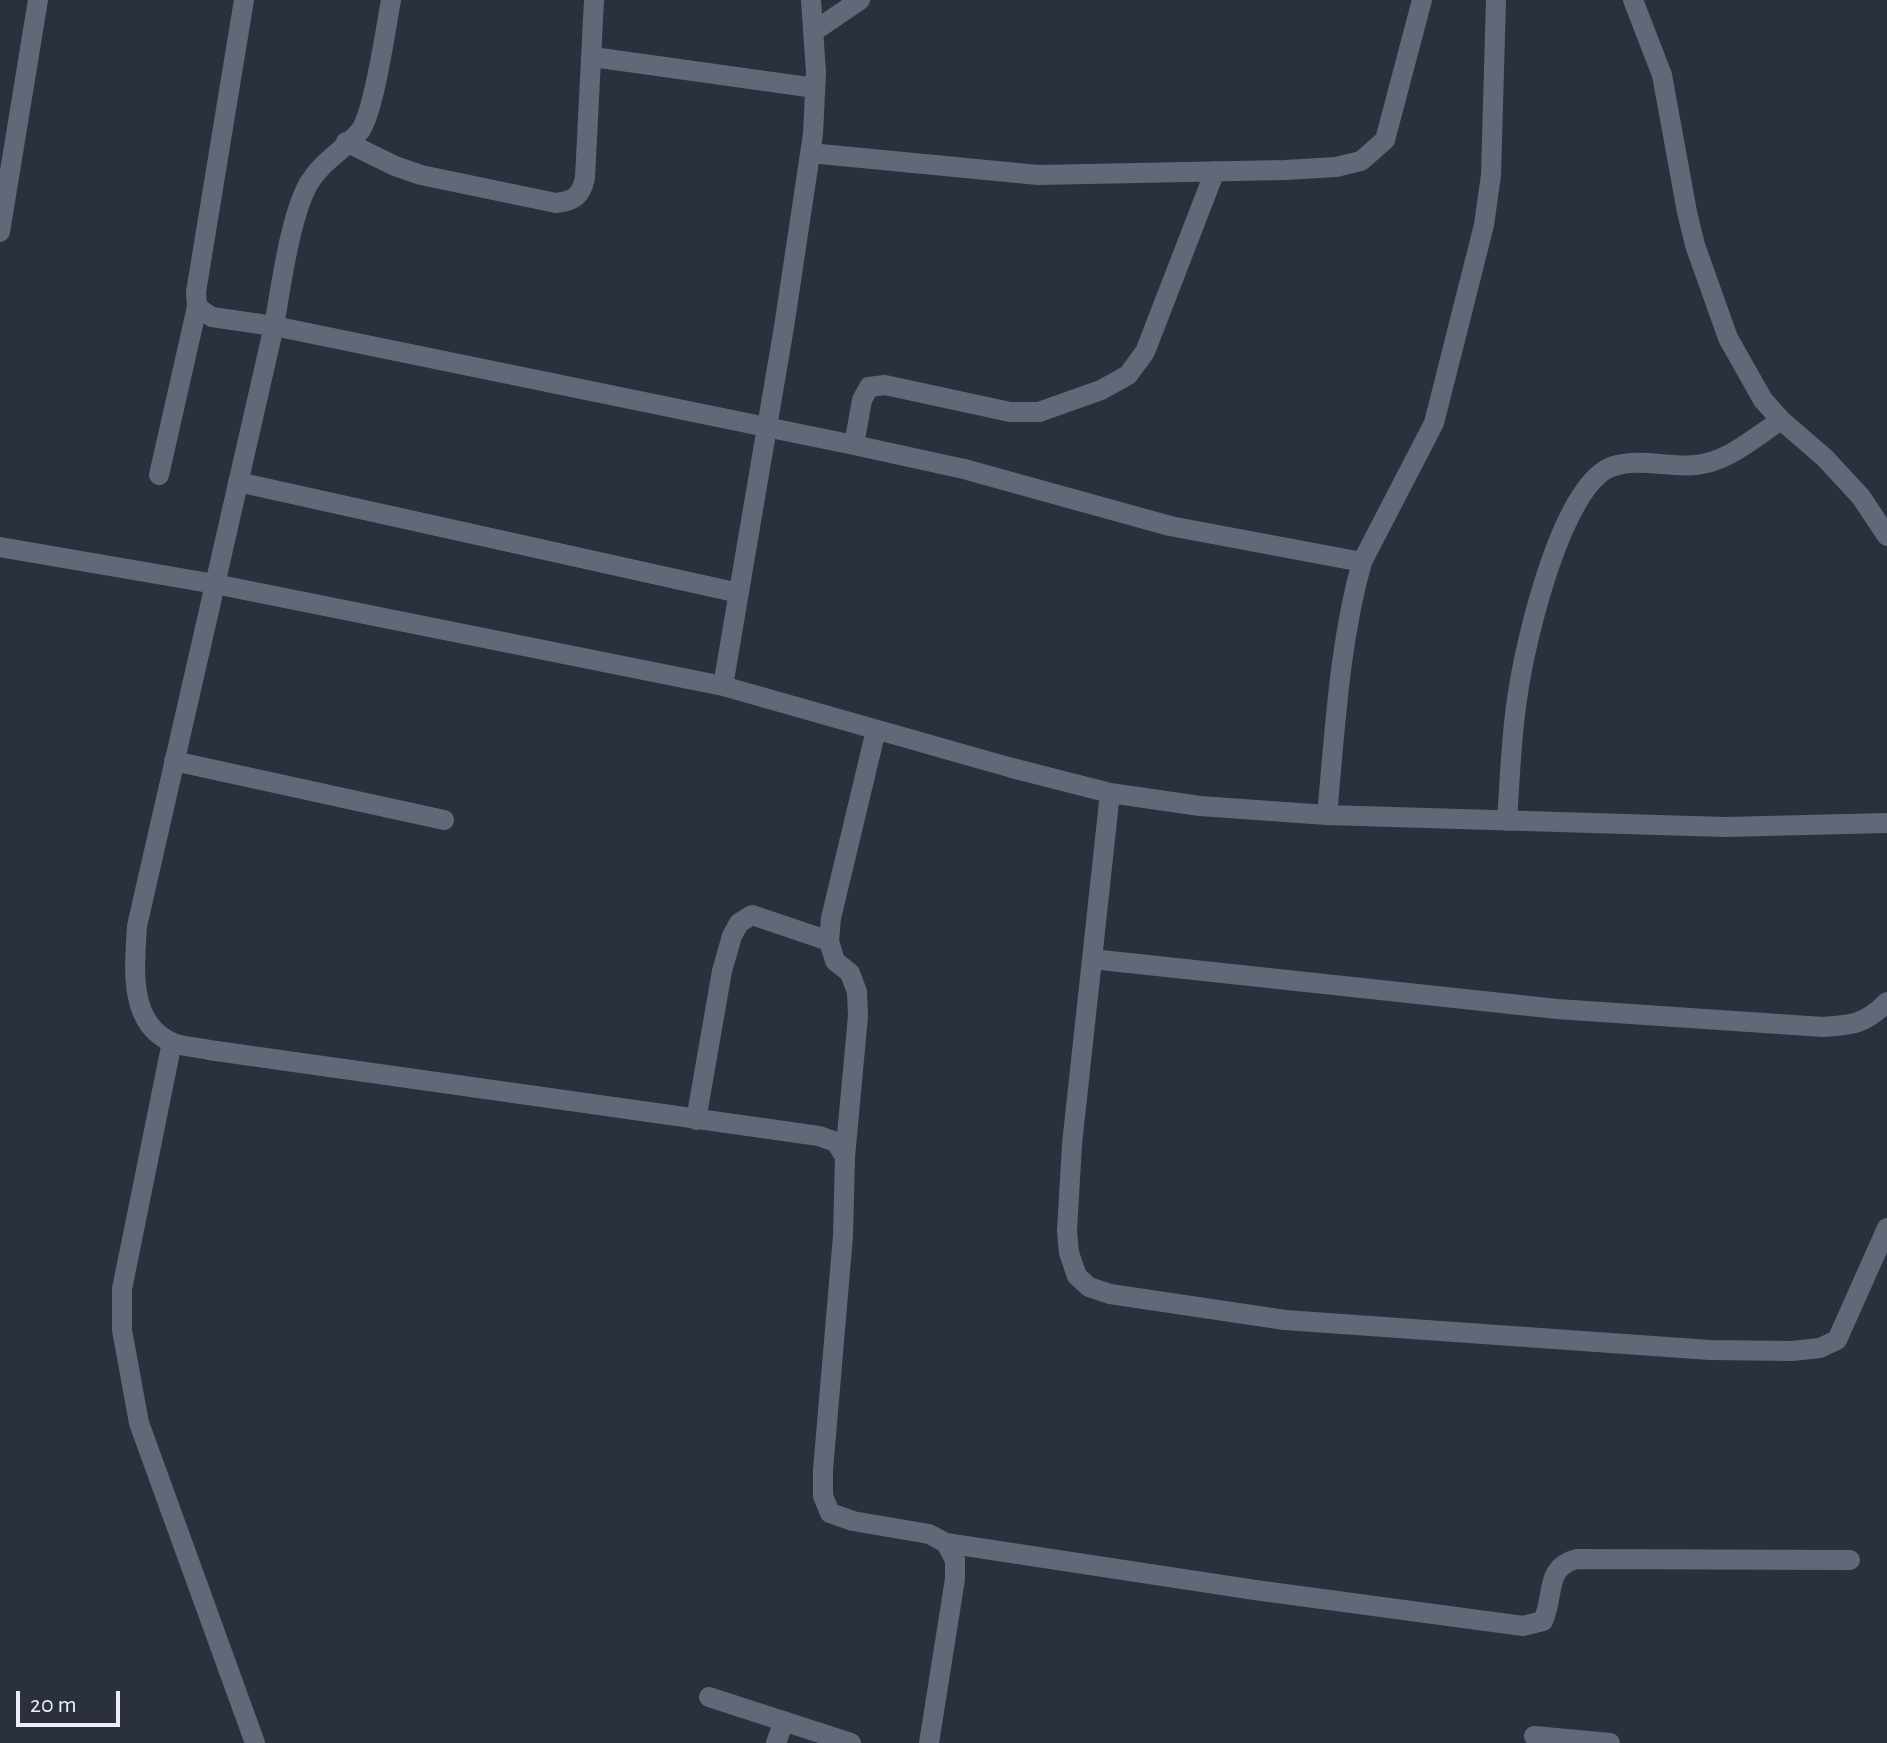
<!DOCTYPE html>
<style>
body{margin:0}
#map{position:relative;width:1887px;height:1743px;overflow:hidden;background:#2b303d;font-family:"Alegreya Sans",sans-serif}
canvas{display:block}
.scale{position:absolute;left:16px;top:1691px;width:104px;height:36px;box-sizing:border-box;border:4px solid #ebeef7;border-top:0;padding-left:10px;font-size:24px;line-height:28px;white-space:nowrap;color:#ebeef7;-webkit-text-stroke:6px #2b303d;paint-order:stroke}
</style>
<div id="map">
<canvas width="1887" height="1743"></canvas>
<div class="scale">20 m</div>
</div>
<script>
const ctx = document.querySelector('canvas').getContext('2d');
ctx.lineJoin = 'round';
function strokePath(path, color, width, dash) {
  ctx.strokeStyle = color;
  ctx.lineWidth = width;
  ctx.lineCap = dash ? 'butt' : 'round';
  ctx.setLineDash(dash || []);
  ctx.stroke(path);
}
strokePath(new Path2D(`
 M244,0L196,292L197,307L212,317L274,326L854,445L964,469L1170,526L1362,562
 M391,0C386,27 374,113 360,131C344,150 322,161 309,183C290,216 281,287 274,326L137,926C135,965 127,1022 171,1042C182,1047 197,1047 209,1050L819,1136L836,1142L845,1157L843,1236L823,1470V1496L830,1513L853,1521L929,1534L946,1543L955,1560V1579L929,1743
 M1633,0L1662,75L1687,212L1695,245L1728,338L1763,400L1781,420L1825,458L1861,497L1887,536
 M813,32L860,0
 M593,57L815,88
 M346,142L395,166L421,175L556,203C574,201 581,196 585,178L594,0
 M810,153L1038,175L1285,170L1336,167L1361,161L1385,140L1422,0
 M0,232L38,0
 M854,445L862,400L869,387L885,385L1010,412H1039L1101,390L1128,375L1145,352L1215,171
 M159,475L197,307
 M238,482L739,593
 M0,547L215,584L723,686L1012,768L1110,793L1200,806L1327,815L1725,827L1887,823
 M723,686L784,327L813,134L816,72L811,0
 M174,761L444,820
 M1110,793L1072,1144L1067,1231L1069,1253L1077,1276L1089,1287L1110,1294L1285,1320L1710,1350L1792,1351L1820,1348L1837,1340L1887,1228
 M1327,815C1335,731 1339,644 1362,562L1434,423L1484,225L1491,175L1496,0
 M1507,821C1510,778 1511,735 1518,693C1525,643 1561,487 1611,467C1638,457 1668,468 1696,465C1728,462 1755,437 1781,420
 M1092,959L1557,1009L1823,1027C1853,1025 1865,1024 1887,1002
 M172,1042L122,1289V1330L139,1423L255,1743
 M696,1120L722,971L732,936L739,923L752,915L829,941
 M845,1157L858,1016L857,992L850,973L835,961L829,941L831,918L876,730
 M946,1543L1255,1590L1523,1626L1543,1621C1555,1595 1544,1567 1577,1559L1850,1560
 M709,1697L851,1743
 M1534,1736L1610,1743
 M776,1743L784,1721`), '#616979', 20);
</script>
